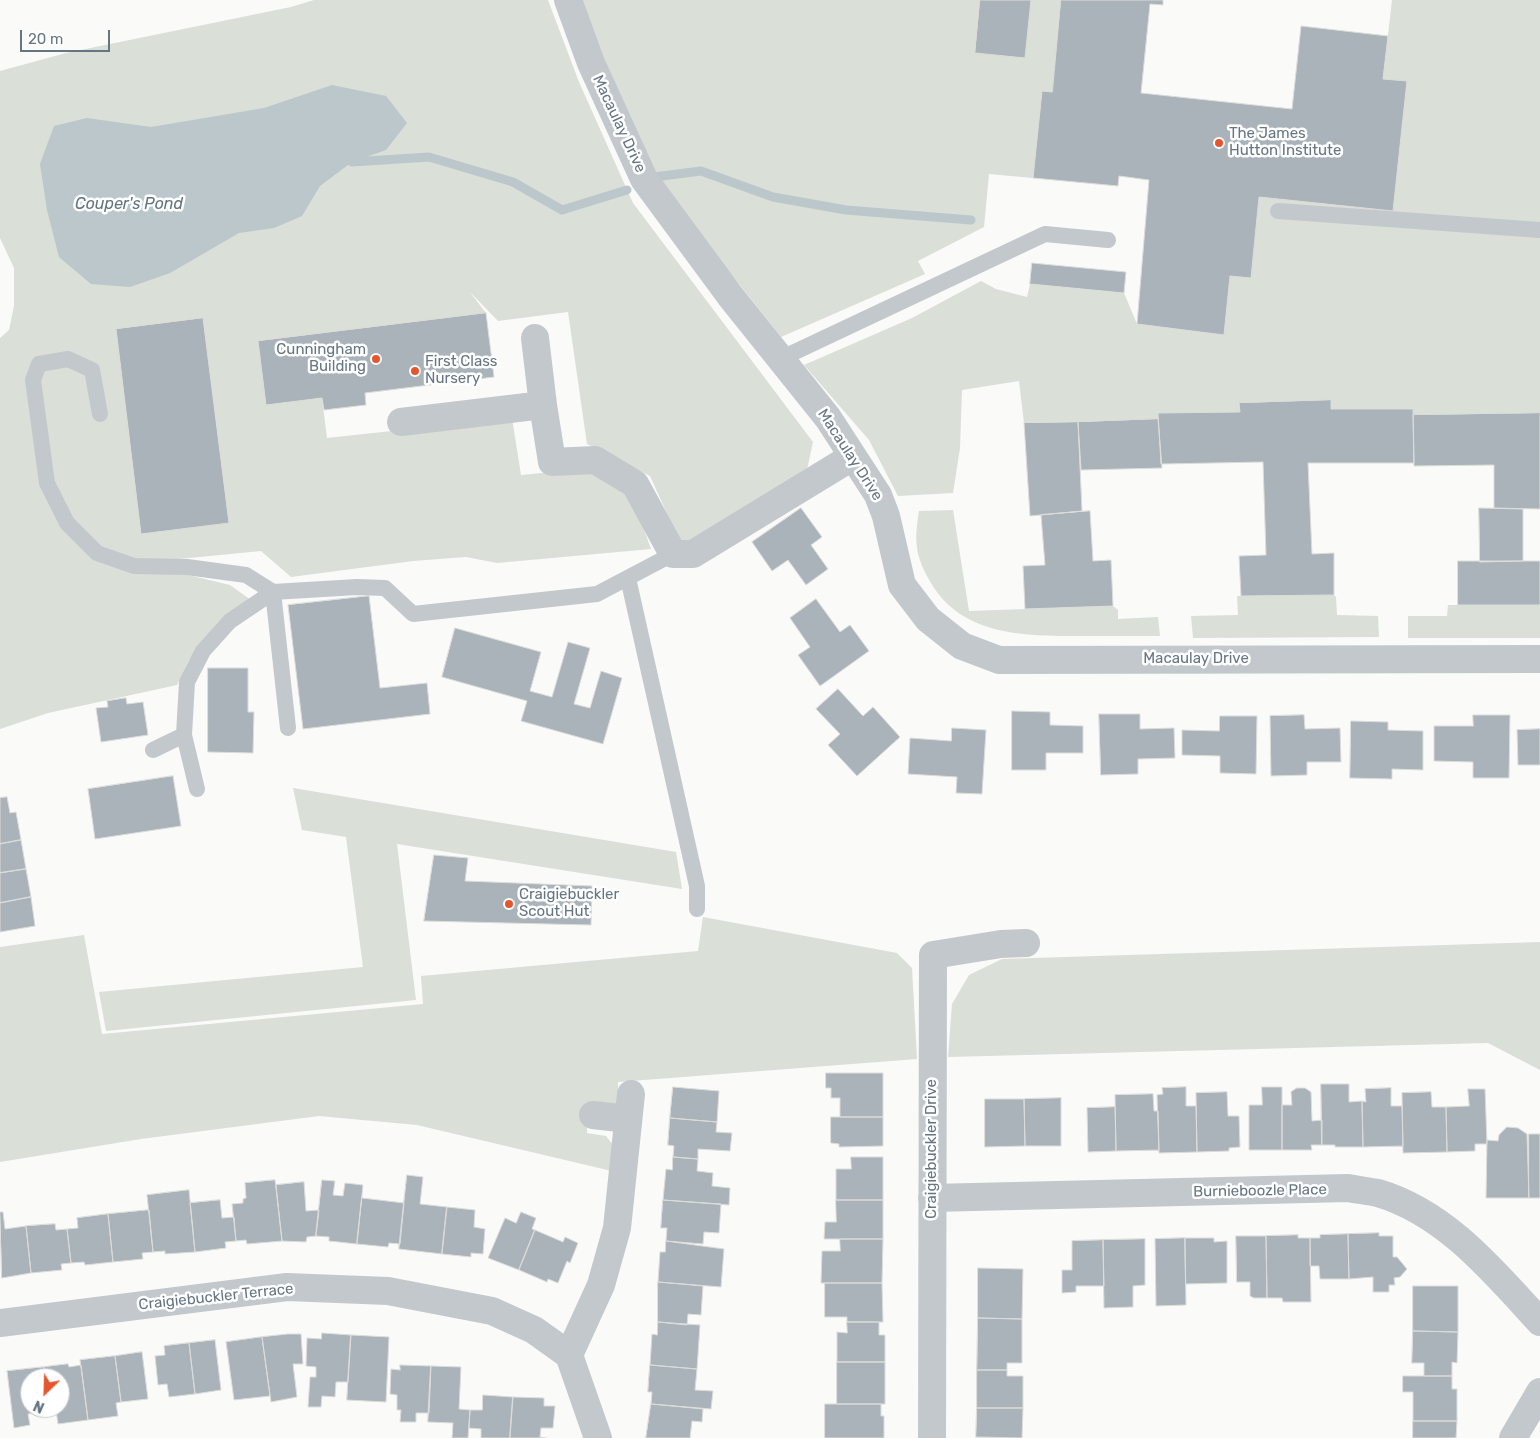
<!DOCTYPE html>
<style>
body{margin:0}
#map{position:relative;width:1540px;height:1438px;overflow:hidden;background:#fafaf8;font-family:Rubik,sans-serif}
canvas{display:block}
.north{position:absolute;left:20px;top:1368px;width:50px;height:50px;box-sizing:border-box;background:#fff;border:1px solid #c1c8cd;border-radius:50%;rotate:204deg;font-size:14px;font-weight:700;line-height:20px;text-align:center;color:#657683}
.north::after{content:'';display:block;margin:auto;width:18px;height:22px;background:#e4572e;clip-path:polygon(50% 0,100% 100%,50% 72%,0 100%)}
.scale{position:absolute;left:20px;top:30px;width:90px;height:22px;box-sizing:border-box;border:2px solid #657683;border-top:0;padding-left:6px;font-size:15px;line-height:18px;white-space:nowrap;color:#657683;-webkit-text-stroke:4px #fff;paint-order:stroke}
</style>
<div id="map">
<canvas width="1540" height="1438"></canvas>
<div class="north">N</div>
<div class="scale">20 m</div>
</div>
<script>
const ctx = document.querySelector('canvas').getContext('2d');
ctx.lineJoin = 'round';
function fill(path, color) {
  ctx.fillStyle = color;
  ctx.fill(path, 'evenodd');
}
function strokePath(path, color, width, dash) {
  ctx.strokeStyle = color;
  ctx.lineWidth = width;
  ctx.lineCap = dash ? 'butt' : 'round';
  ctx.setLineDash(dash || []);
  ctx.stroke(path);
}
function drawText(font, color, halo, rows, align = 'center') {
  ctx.font = font + ' Rubik,sans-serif';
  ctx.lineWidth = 5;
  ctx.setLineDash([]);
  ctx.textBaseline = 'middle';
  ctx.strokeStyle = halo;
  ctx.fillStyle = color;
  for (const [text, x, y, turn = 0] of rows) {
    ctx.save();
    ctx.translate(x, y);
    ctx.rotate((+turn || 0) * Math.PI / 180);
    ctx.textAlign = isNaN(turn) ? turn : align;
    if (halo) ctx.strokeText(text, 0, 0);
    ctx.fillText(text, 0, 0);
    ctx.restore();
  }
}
fill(new Path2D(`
 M314,0H548L579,82L633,203L813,442L807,470L682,547L650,476L587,444L568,312L498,321L469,291L486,313L258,341L266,405L322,398L327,438L512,418L521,475L592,468L629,487L651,549L497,563L466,557L413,561L291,577L261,551L138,563L230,585L251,600L189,660L177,685L48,713L0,729V338L9,330L14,306V268L0,238V71L66,53L291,7ZM203,318L229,522L141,534L116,329Z
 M581,0H980L975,52L1025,58L1031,0H1061L1052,92L1042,91L1033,178L989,174L984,227L918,261L925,274L781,337L654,177L606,73Z
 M1392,0H1540V413L1413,415V409H1331V400L1239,403L1240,412L1158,413V419L1024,423L1019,381L962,390L960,448L953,493L898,496L869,440L804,365L912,318L981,281L996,289L1027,297L1030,284L1124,293L1137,324L1224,335L1230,276L1259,197L1393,210L1407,82L1383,79Z
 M953,510L969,611L1113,606L1118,610V619L1158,617L1160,636C1133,636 1106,636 1080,636C1025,636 962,636 931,583C915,556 914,542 919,511Z
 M1334,595L1336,597L1337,615L1378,616L1379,637L1193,638L1191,616L1238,615L1237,596Z
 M1448,605H1540V638H1408V616H1447Z
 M293,788L676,852L682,889L397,844L416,1000L106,1031L99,992L363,967L346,837L302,830Z
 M703,917L897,953L912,968L917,1059L618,1082V1103L605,1111L587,1112V1133L606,1136L617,1150L616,1172L417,1125L319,1116L141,1139L0,1162V947L84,935L102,1034L423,1004L421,976L698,951Z
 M1540,942V1070L1488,1043L948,1057L952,1004L969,975L1002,959Z`), '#dadfd7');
fill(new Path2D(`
 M332,85L386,96L407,123L386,150L352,162L320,186L302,216L274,228L239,233L170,273L130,287L91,284L59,257L47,210L40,164L54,126L87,118L151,127L264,108Z`), '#bbc7cb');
strokePath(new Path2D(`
 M352,162L429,157L513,182L562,210L627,190
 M654,177L701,171L773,197L846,210L971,220`), '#bbc7cb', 9);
const building = new Path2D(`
 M980,0H1031L1025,58L975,53Z
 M1061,0H1163V5L1150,4L1141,93L1292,109L1301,26L1388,36L1383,79L1407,81L1393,211L1259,197L1251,278L1230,276L1224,335L1137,324L1149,180L1119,176L1118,186L1033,178L1042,91L1052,92Z
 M1032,263L1126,272L1124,293L1030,284Z
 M486,313L494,377L365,393L366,405L324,410L322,398L266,405L258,341Z
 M203,318L229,523L141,534L116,329Z
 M1331,400V409H1413L1414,463H1308L1312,554L1334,553V595L1241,596L1239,556L1266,555L1263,462L1161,464L1158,413L1240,412L1239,403Z
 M1540,413V509L1494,508V465L1414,466L1413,415Z
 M1158,419L1162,468L1081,470L1078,422Z
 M1078,422L1082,511L1030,516L1024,423Z
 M801,508L822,537L811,545L828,569L806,585L788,560L772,571L752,542Z
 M1479,508L1523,509V561L1480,562Z
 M1090,511L1093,561L1111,560L1113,606L1025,609L1023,566L1045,565L1041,515Z
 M1458,561H1540V605H1458Z
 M369,596L380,688L427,683L430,714L303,729L288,605Z
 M816,599L840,632L850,625L869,651L820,686L798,655L810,647L790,618Z
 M455,628L541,652L530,691L552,697L568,642L590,648L574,704L590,708L601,671L622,678L603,744L521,721L527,701L442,677Z
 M208,668H248V712H254L253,753L208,752Z
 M838,689L863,716L873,707L900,737L857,776L828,745L840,734L816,709Z
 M126,698L127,704L143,702L148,735L101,742L96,708L108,707L107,701Z
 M1012,711L1050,712V725L1083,726V753H1046V770H1012Z
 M1099,714H1140V729L1174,728L1175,758L1138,759V774L1101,775Z
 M1304,715L1305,729L1340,728L1341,762H1307V775L1271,776L1270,716Z
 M1473,715H1510L1509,778H1473V762L1434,761V726H1473Z
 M1220,716H1257L1256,774L1220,773V756L1182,755V730L1219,731Z
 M1351,721L1388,722V730L1423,731V770L1392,769V779L1350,778Z
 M952,728L986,730L982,794L956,793L957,777L908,774L910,738L951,741Z
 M1540,729V765H1518L1517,730Z
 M173,776L181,826L95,839L88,789Z
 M7,797L10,813L16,812L21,840L0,844V798Z
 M21,840L26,869L0,873V844Z
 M434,855L468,858L465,881L592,886L591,925L424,921Z
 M26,869L31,897L0,903V873Z
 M31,897L35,926L0,932V903Z
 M826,1073H883V1117H840V1098H831V1088H826Z
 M1321,1084H1349V1102L1362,1101L1363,1147H1335V1145H1322Z
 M673,1087L719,1091L717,1122L670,1118Z
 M1186,1087V1106H1196L1197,1152L1159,1153L1157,1095L1163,1094L1162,1088Z
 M1262,1087H1282V1150H1249V1105H1262Z
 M1297,1088H1305L1311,1092L1312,1121L1322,1120V1145H1311L1312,1150H1282V1105H1292L1291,1092Z
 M1391,1088V1106H1402L1403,1146L1363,1147L1362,1101L1366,1102L1365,1089Z
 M1468,1089H1485L1487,1144H1475V1151L1447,1152L1446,1107L1469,1106Z
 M1227,1092L1228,1116H1239L1240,1147L1229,1148V1151L1197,1152L1196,1093Z
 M1431,1092L1432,1107H1446L1447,1152L1403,1153L1402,1093Z
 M1153,1094L1154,1111H1158L1159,1150L1116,1151L1115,1095Z
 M1061,1098V1146H1025L1024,1099Z
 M985,1099H1024L1025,1146L985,1147Z
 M1115,1107L1116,1151L1088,1152L1087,1108Z
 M831,1117H883V1146L839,1147V1144L831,1143Z
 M670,1118L717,1122L716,1132L732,1133L730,1151L698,1149V1159L673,1157L674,1146L668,1145Z
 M1507,1127L1518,1128L1527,1134L1529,1198H1486L1487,1140L1498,1141L1499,1135Z
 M1529,1134H1540V1198H1529Z
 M673,1157L698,1159L697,1171L713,1173L712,1186L730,1188L729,1205L663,1200L666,1169L672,1170Z
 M851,1157H883V1200H836V1169H851Z
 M407,1175L423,1177L420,1204L447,1207L442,1254L399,1249Z
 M275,1180L282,1241L247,1244L246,1240L236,1241L232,1204L243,1203V1199L246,1198L245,1183Z
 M322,1180L335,1181L333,1195L343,1196L345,1183L363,1185L357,1244L329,1241V1237L316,1236Z
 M304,1182L306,1211L319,1210L316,1236L307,1237L306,1242L282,1241L276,1185Z
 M189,1190L195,1252L165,1254V1251L153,1252L147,1195Z
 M362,1198L404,1203L400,1244L389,1243L388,1247L357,1244Z
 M220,1200L222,1218L234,1217L236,1241L225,1242L226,1248L195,1252L190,1203Z
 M663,1200L721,1204L719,1233L704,1232L703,1244L666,1241L667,1228H661Z
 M836,1200H883V1239H824L825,1222H836Z
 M447,1207L475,1210L474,1227L485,1229L483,1254L471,1253V1257L442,1254Z
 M149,1210L153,1252L142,1253L143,1259L113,1262L108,1214Z
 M0,1212H3L5,1229L26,1226L31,1273L2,1278Z
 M521,1212L536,1218L532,1229L535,1230L519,1270L488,1258L505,1218L516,1223Z
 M108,1214L113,1262L85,1265L84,1262L71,1263L67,1229L78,1228L77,1218Z
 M55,1224L56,1230L67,1229L71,1263L61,1264L62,1270L31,1273L26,1226Z
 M535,1230L563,1242L565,1237L578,1243L570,1263L567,1261L558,1283L548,1279L547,1282L519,1270Z
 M1379,1233V1236H1393V1257H1397L1407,1269L1400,1277L1394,1278L1395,1285H1389V1292H1373V1277L1349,1279L1348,1234Z
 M1348,1234L1349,1279H1320L1319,1266H1310V1238H1320V1235Z
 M1298,1235V1238H1310L1311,1302H1283L1282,1298H1267L1266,1236Z
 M1236,1236H1266L1267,1298H1254L1250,1296V1282H1237Z
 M1185,1238L1186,1305L1156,1306L1155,1239Z
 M1185,1238H1214V1242L1227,1241V1283L1186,1284Z
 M840,1239H883L882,1283H821L822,1251H840Z
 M1145,1239V1285L1133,1286V1307L1104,1308L1103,1240Z
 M1103,1240L1104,1286H1076V1292L1062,1293V1270H1072V1241Z
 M666,1241L724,1249L721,1287L658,1282L660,1252H665Z
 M978,1268L1023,1269L1022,1319L978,1318Z
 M658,1282L703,1286L701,1315L688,1314L687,1325L658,1322Z
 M825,1283H882L883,1322H847V1317H825Z
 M1413,1286H1458V1332L1413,1331Z
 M978,1318L1022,1319V1363H1007V1370H977Z
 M658,1322L700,1325L697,1369L650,1365L652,1334L657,1335Z
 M847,1322H879V1335H885V1362H837V1332L847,1333Z
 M1413,1331L1458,1332L1457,1363L1452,1362V1376H1424V1363H1412Z
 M322,1333L351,1335L348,1382H336L335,1397L322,1396L321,1407H308L310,1377H316V1367L306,1366L307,1338L321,1339Z
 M288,1334H301L303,1364H293L297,1397L271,1402L262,1337Z
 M351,1335L389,1337L386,1402L347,1400Z
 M262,1337L270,1396L234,1400L226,1342Z
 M215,1340L221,1390L195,1394L189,1343Z
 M189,1343L195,1394L169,1397L167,1384L158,1385L155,1356L165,1355L164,1346Z
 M142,1352L148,1399L121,1402L115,1356Z
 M115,1356L121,1402L116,1403L118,1416L88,1420L80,1360Z
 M837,1362H885V1404H837Z
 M68,1364L69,1367L81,1365L88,1420L58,1424L56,1410H49V1408H60V1378H45L44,1367Z
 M400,1365L431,1366L429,1413H416V1422H400L401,1410H397V1395L390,1394L391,1369L400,1370Z
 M650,1365L697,1369L695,1390L713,1391L711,1409L651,1404L652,1392H648Z
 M431,1366L461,1367L459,1409L470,1410L468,1438H452L453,1423L428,1422Z
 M44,1367L45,1378H30V1408H49V1410L28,1414L30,1425L14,1428L7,1371Z
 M977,1370H1007V1376H1023V1408H977Z
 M1403,1376H1452V1389H1457V1421H1413V1392H1403Z
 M483,1395L513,1397L510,1438H481V1429L469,1428L470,1410H482Z
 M513,1397L544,1398V1406H555L553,1428H541L540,1437L546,1438H510Z
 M651,1404L703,1409L702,1422L692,1421L690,1438H646Z
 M825,1404H881V1416H884V1438H825Z
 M977,1408H1023L1022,1438L976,1437Z
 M1413,1421H1457L1456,1438H1413Z`);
fill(building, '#aab3b9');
strokePath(building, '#dcdcda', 1);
strokePath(new Path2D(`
 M1278,211L1540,230
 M782,358L1045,234L1108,240
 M100,414L92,370L68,359L39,364L33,380L47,483L67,523L97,553L134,566L187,567L246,575L273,592L288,728
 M628,578L697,886V909
 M153,750L184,735
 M197,789L184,735L187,682L203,651L230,621L273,592L357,587L385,588L413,614L597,594L673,554`), '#c3c8cc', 16);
strokePath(new Path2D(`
 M568,0L591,63L644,179L731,297L828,418L878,495L886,516L902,585L928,619L962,646L999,660L1540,659
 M535,338L543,405
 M401,422L543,405L552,462L595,460L635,484L673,554H693L852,457
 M593,1115L628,1119
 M932,1198L1348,1188C1358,1190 1368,1191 1378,1193C1446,1213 1494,1272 1540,1322
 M0,1323L287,1287L388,1291L492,1311L534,1330L569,1355
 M598,1438L569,1355L601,1285L617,1228L631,1094
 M932,1438L933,955L1001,944L1026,943
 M1513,1438L1540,1392`), '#c3c8cc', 28);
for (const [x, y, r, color] of [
 [1219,143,5,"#e4572e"],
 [376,359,5,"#e4572e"],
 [415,371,5,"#e4572e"],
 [509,904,5,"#e4572e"]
]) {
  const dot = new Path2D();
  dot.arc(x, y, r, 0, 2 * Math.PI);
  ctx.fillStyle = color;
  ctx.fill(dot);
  strokePath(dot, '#fff', 2);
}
drawText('15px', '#657683', '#fff', [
 ["Macaulay Drive",619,124,65],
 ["Macaulay Drive",850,455,57],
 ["Macaulay Drive",1196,659],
 ["Craigiebuckler Drive",932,1149,-90],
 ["Burnieboozle Place",1260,1191,-1],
 ["Craigiebuckler Terrace",216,1297,-6]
]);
drawText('15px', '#657683', '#fff', [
 ["The James",1229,134],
 ["Hutton Institute",1229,151],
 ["Cunningham",366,350,"right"],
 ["Building",366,367,"right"],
 ["First Class",425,362],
 ["Nursery",425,379],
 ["Craigiebuckler",519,895],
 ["Scout Hut",519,912]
], 'left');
drawText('italic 16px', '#60757c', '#fff', [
 ["Couper's Pond",129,204]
]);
</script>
